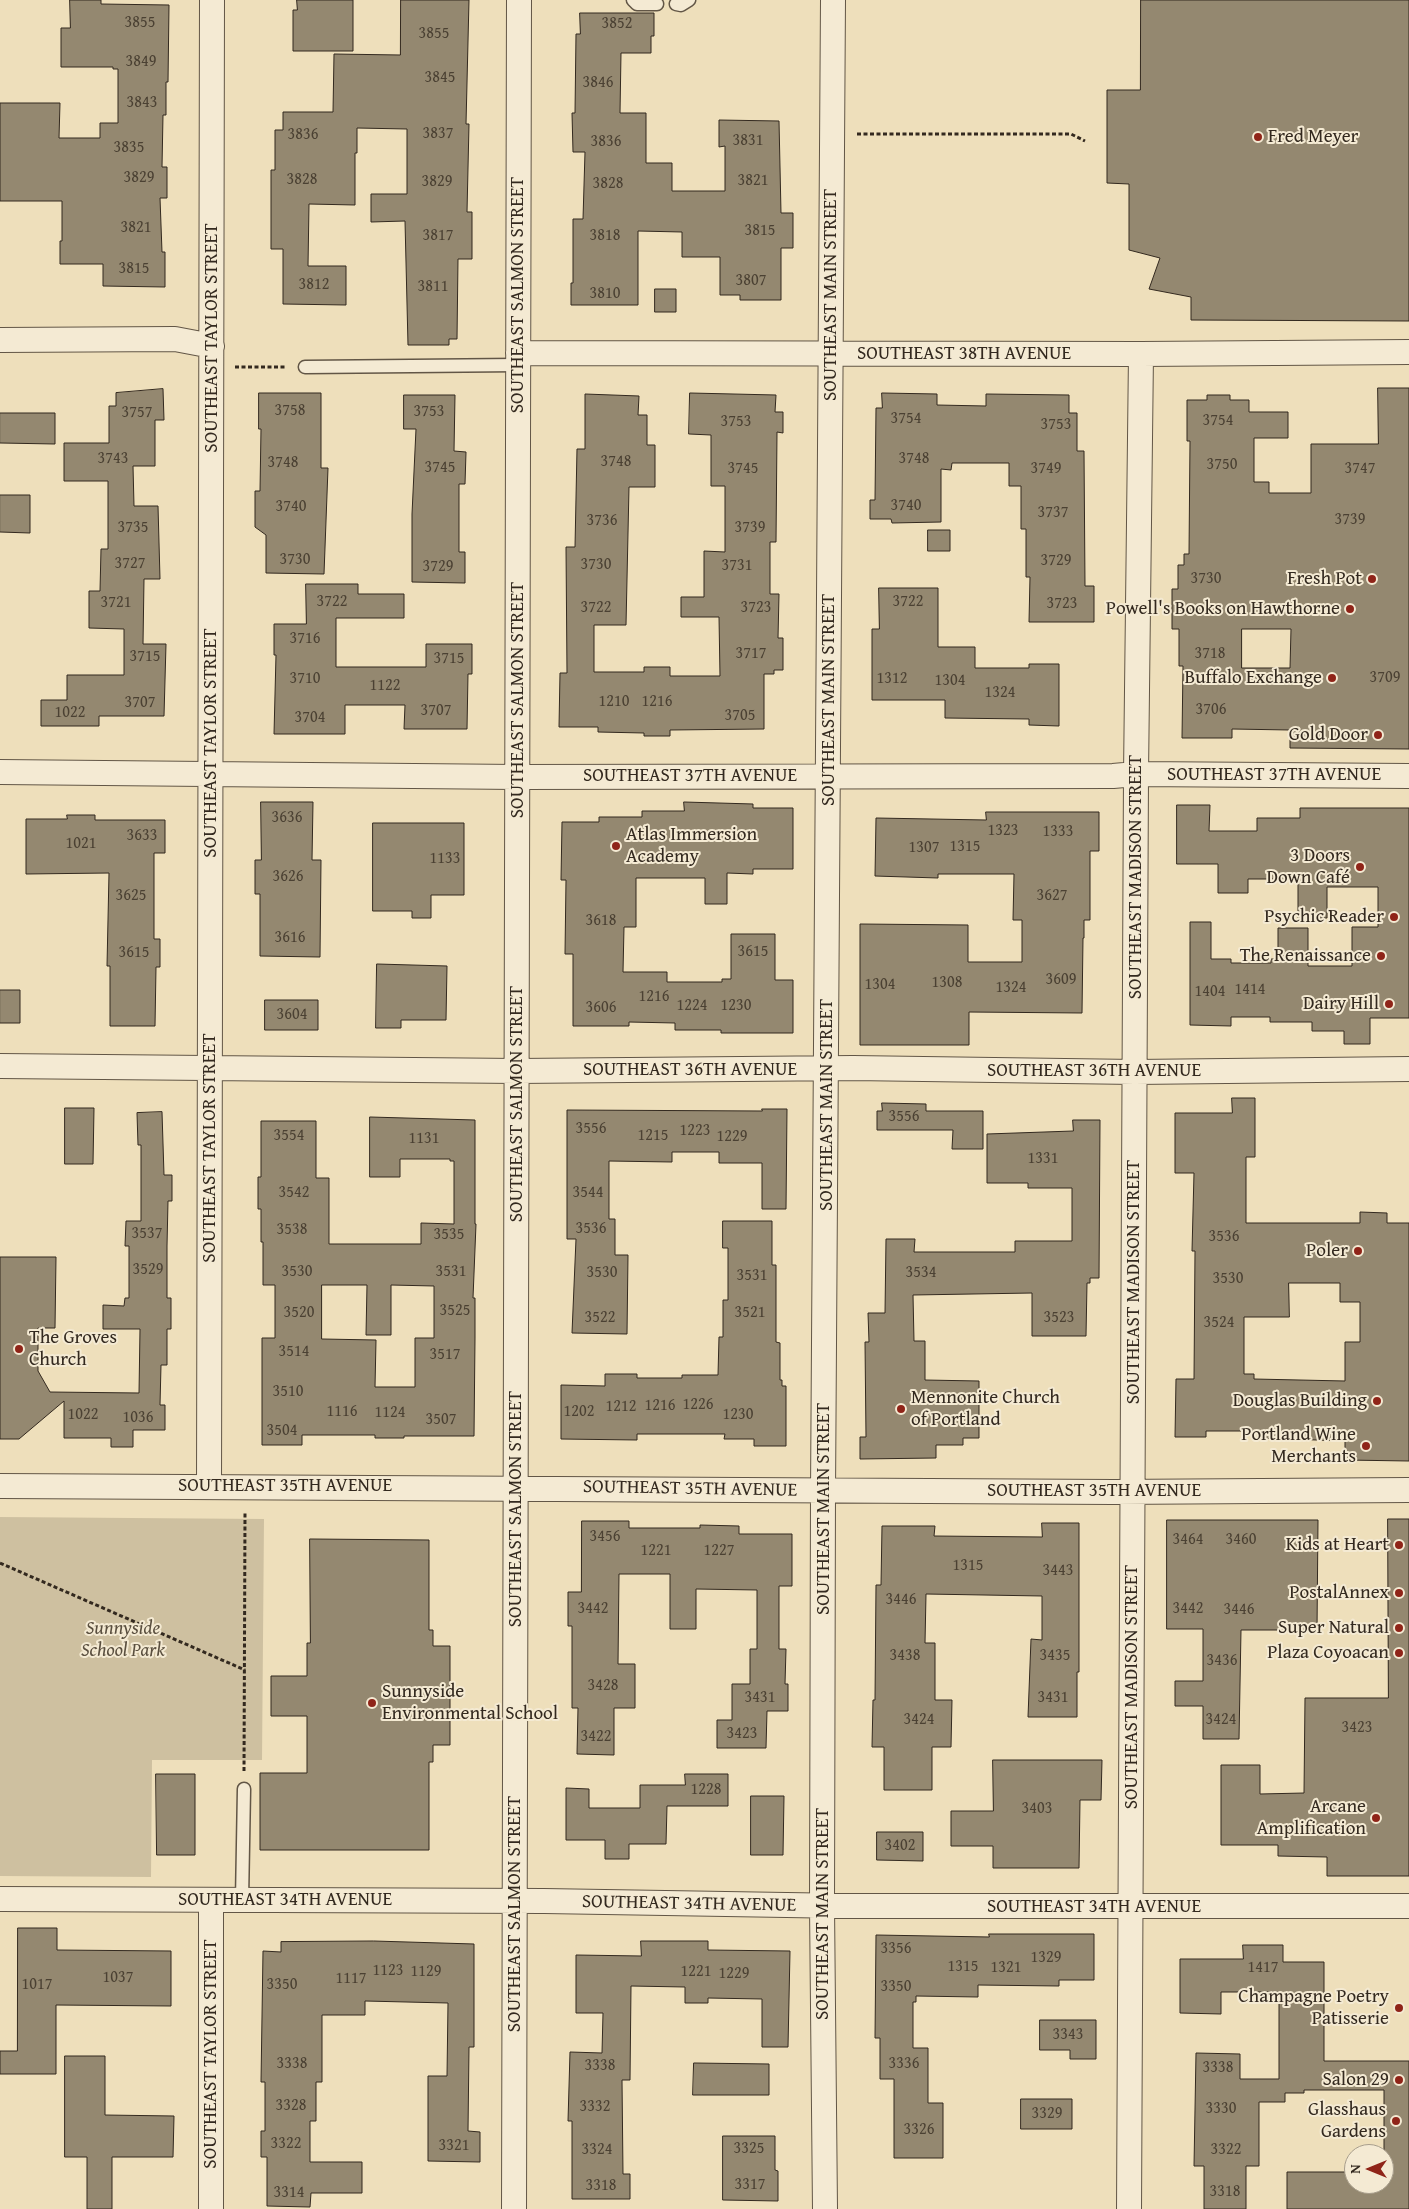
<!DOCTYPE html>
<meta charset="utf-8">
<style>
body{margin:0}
#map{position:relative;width:1409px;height:2209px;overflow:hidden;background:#eedfbb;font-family:"Gentium Book Plus",serif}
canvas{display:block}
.north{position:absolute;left:1344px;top:2144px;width:50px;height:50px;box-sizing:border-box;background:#f4ead3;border:1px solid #a79d8b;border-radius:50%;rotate:270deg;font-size:14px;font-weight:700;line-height:20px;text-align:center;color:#33291f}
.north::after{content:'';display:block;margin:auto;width:18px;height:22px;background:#8f2418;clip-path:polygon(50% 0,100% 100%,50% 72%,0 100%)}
</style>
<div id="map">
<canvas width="1409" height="2209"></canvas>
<div class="north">N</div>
</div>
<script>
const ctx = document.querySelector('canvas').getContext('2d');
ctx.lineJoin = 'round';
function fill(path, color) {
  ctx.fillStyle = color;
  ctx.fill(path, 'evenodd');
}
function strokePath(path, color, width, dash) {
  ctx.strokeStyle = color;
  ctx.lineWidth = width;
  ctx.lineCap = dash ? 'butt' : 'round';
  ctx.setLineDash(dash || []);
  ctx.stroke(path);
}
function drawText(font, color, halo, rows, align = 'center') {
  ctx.font = font + ' "Gentium Book Plus",serif';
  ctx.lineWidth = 4;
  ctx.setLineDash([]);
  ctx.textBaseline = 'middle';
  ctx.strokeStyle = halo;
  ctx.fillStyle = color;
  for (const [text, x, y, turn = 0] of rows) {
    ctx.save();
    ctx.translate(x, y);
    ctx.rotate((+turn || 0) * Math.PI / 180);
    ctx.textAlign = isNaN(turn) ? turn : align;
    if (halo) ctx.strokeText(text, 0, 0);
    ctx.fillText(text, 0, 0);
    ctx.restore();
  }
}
fill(new Path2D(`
 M0,1517L264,1519L262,1760H152L151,1877L0,1876Z`), '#cec0a0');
const building = new Path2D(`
 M70,0H101V4L169,5L168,82H166V115H163L162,167H167V198H160L162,252H165V287L103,286V264H60V241H62V201H0V103H60L59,138H100V123H118V69H113V67H61V28H70Z
 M297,0H353V51H293V10H297Z
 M401,0H469L466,124H469L467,212H472V259H458L457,339H449V345H408L405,221L371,222V194H407V129L357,128V153H355V205L309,204L308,266H346V305L283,304V249H271V170H275V130H283V112H333L334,54L400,55Z
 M1141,0H1409V321L1191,320V297L1149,289L1160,258L1129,250V184L1107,183V90H1140Z
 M580,13H654V36H651V53H621L620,113H646V163H672V191H725V146L719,147V120L779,121L781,213H793V248H781V300H740V295H720V257H682V232L638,231V305H571V283H573V219H583L585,152H573L572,113H575L576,34H580Z
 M655,289H676V312H655Z
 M1378,388H1409V749L1290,748V730L1232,729V738H1182L1183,666H1179V629H1172V589H1178V565H1184V554H1189L1190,441H1187V400H1207V395H1230V400H1249V412H1288V438H1254V482H1269V493H1311V444H1378ZM1242,629H1291L1290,668H1242Z
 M163,389L164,420H155V466H133L134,506H158L160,579H144L143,644H166L164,716H99V726H41V700H67V675H124V629L89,628V591H100L101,549H108V481H64V443H109V406H116V393Z
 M259,393H321V468H328L324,574L266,573V535L255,527V491H260L261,429H259Z
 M690,393L776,395L775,412H783V433L777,432L776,542H770V594H779L778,638H783V670H774V674H764V729L670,730V736H644V733L598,732V727H559L560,673H567L566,547H575L577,449H585V394L639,396L638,415H647V445H655V487H629L626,625H594V672H644V667H670V676H720L719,617H681V597H704V551L725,552V486H711V435L689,434Z
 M882,393L937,394V405L986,406V394L1069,395V413H1077V451H1084L1085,586H1094V622H1029L1030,577H1026V529H1021V486H1009V463H952L951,470L941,469V522L892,523L891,519H870V500H875L876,408H882Z
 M404,395H455L454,451L466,452L465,484H459V552H465V583L412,582V514L416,429H404Z
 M0,413H55V444L0,443Z
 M0,495H30V533L0,532Z
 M928,530H950V551H928Z
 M306,584H358V594H404V618H336V667H426V644H472V674H468L467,729H404L405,705H345V734H274L276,655H274V624H306Z
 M879,588H938V647H975V668H1029V664H1059V726L1029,725V719L945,718V700H872V629H879Z
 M261,802H313L312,860H321L320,957L260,956V894H255V860H261Z
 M684,802L753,804V808H793V869H753V874L727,873V904H705V878H636V927H624L623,972H667V982H722V979H731V934H775V980H793V1033H721V1030H675V1023L629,1022V1026H573V954H565L566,880H561L562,822H599V817H642V811H684Z
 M1177,805H1210L1209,831H1257V818H1300V808H1409V1018H1370V1044H1344V1031H1312V1022H1270V1017H1231V1026L1190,1025V922H1211V959H1231V963H1271V959H1278V928H1308V966H1352V927H1378V887H1327V918H1298V879H1248V893H1218V864H1177Z
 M986,812H1099V851H1090V920H1084V938H1083L1082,1013L969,1012V1045H860V924L968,925V962H1022V920H1013L1014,874H938V878L875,876L876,818L986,820Z
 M67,815H95V820H165V853H154V939H160V967H156L155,1026H110V966H107L109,873L26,874V819H67Z
 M373,823H464V895H431V918H412V911H373Z
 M377,964L447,966L446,1020H401V1028H376Z
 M0,990H20V1023H0Z
 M265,1000H318V1030H265Z
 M1232,1098H1255V1157H1246V1223H1360V1212L1387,1213V1223H1409V1461L1345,1460V1441L1260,1438V1431H1206V1437H1175L1176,1379H1194L1195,1251H1192L1194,1173H1175V1113H1232ZM1289,1283H1340V1302H1360V1342H1345V1381L1254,1379V1374H1244V1317H1289Z
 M882,1103L926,1104V1111H983V1149H952L953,1130H877V1111H882Z
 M65,1108H94L93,1164H65Z
 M762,1109H787L786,1209H762V1163H719V1152H672V1162L609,1161V1219H615V1255H628L627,1334L572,1333L576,1239H567V1110L762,1111Z
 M162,1112L164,1175H172V1201H168L167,1246V1298H171V1329H167V1365H161L160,1405H165V1430H133V1447H111V1438H64V1401L19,1439H0V1257H56L55,1328H38V1371L50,1392L139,1393L140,1329H103V1305L124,1306L125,1298H129V1246H125L126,1221H141V1145H138L137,1113Z
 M370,1117L475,1120V1224H476L473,1298H475V1338L474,1436H404V1438H375V1435H302V1445H262V1338H275V1285H263V1242H261V1209H258V1177H261V1121H316V1178H329V1244H421V1223L454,1224V1161H450V1159H400V1177H370ZM322,1285H367L366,1335H391V1285L434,1286V1338H415V1387H375L376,1340L322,1339Z
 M1073,1120H1100L1099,1278H1090V1283H1087L1086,1336H1032V1293L913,1295L914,1341H925V1380L979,1381V1438H963V1445H936V1458L860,1459V1437H866L865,1342H869L868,1313H885L886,1239H915L914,1252H1015V1241H1072V1188H1028V1183H987V1134L1073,1131Z
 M723,1221H772V1265H776V1342L780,1343V1380H782V1386H786V1446H754V1439H724L725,1434H637V1440L561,1439V1385L605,1386V1374H637V1378H682V1375H718L719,1337H723V1300H728V1248H723Z
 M1388,1519H1409V1876H1327V1857L1278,1856V1845H1221V1765H1260V1794L1304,1793L1305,1698H1388Z
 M1167,1520H1318L1317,1630H1241L1239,1739H1203V1706H1175V1681H1203V1629H1167Z
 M582,1521H629V1528H700V1525L739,1526V1534H792V1586H779V1649H786L785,1684H788V1711H767L766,1748H717V1720H732V1684H750V1649H757V1590L696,1589V1629H670V1574H619L618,1664H635V1708H614V1755L577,1754L578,1708H572V1626H568V1592H581Z
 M1042,1523H1079V1672H1077V1717H1028L1031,1639L1042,1640V1596L926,1594L925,1643H935V1700H952L951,1747H932V1790H884V1747H872L873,1700H875L876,1585H881L882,1526H935L934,1536L1042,1537Z
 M310,1539L429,1540V1630H433V1646H450V1745H433V1762H429V1850H260V1773H307V1716H271V1676H307V1643H310Z
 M993,1760H1102L1101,1800H1080L1079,1868H993V1846H951V1811H993Z
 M156,1774H195V1855H157Z
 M685,1774H728V1806H667L666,1844H629V1859H605V1840H566V1788L589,1789V1808H640V1785H685Z
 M751,1796H784L783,1855H751Z
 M877,1832H923V1861L877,1860Z
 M18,1928H57V1950L171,1951V2006L56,2005V2074H0V2051H17Z
 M989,1934H1094V1980H1059V1986L978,1985V1997L916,1996V2002H913V2048H928V2103H943V2158H894V2079H880V2038H875L876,1935L989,1937Z
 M374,1941L474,1944V2047H469L468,2131L480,2132V2162L428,2161V2076H447L448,2003L365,2001V2015H322V2082H316V2121H310V2162H362V2193H311L310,2207L267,2206V2157H261V2131H265V2082H261L263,1951L281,1952V1942Z
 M641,1941H708V1950L790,1951L788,2047H762V1999L708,1998V2003H685V1987L631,1986L630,2080H622L623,2174H630V2199H572V2121H568L570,2052L602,2053L603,2013H576V1955L641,1956Z
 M1243,1945H1283V1962H1324V2061H1409V2209H1287V2172H1354V2184H1384V2090H1304V2093H1285V2102H1259V2166H1246V2209H1204V2166H1194L1196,2053L1240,2054V2079H1279V1992H1221V2014L1180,2013V1959H1243Z
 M1040,2020H1096V2059H1070V2050H1040Z
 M65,2056H105V2115L174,2116L173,2157H112V2209H87V2157H65Z
 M694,2063L769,2064V2095H693Z
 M1021,2099H1072V2129H1021Z
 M723,2136H775V2170L778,2171V2201L723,2200Z`);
fill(building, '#948870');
strokePath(building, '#33291f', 1);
const service = new Path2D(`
 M633,0L637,4H657
 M676,4L681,5L689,0
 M305,367L518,365
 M242,1900L244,1789`);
const minor = new Path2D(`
 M0,340L175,339L212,346
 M518,353L1141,354L1409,352
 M0,772L517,777L1113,776L1136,774L1409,776
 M0,1066L517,1071L853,1068L1135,1072L1409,1069
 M0,1486L1114,1492L1409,1490
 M209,1486L212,0
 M0,1899L544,1901L847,1906H1409
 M211,2209V1900
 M514,2209L519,0
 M825,2209L822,1906L823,1490L833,0
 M1129,2209L1136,774L1141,354`);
strokePath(service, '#625646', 15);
strokePath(minor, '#625646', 26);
strokePath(new Path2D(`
 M857,134H1071L1085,141
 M235,367H286
 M0,1563L245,1670
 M244,1771L245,1512`), '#33291f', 3, [4, 2.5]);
strokePath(service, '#f4ead3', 12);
strokePath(minor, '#f4ead3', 24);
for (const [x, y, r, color] of [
 [1258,137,5,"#8f2418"],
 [1372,579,5,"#8f2418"],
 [1350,609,5,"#8f2418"],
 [1332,678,5,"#8f2418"],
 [1378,735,5,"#8f2418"],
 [616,846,5,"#8f2418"],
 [1360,867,5,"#8f2418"],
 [1394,917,5,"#8f2418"],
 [1381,956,5,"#8f2418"],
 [1389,1004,5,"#8f2418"],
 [1358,1251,5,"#8f2418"],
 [19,1349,5,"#8f2418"],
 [1377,1401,5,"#8f2418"],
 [901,1409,5,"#8f2418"],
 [1366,1446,5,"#8f2418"],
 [1399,1545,5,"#8f2418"],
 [1399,1593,5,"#8f2418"],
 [1399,1628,5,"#8f2418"],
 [1399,1653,5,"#8f2418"],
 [372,1703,5,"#8f2418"],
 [1376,1818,5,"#8f2418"],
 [1399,2008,5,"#8f2418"],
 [1399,2080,5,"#8f2418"],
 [1396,2121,5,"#8f2418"]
]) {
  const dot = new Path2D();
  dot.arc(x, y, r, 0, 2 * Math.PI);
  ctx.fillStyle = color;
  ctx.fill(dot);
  strokePath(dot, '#f4ead3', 2);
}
drawText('16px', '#4b4133', null, [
 ["3855",140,23],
 ["3852",617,24],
 ["3855",434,34],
 ["3849",141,62],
 ["3845",440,78],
 ["3846",598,83],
 ["3843",142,103],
 ["3837",438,134],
 ["3836",303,135],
 ["3831",748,141],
 ["3836",606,142],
 ["3835",129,148],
 ["3829",139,178],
 ["3828",302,180],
 ["3821",753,181],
 ["3829",437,182],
 ["3828",608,184],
 ["3821",136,228],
 ["3815",760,231],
 ["3817",438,236],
 ["3818",605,236],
 ["3815",134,269],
 ["3807",751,281],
 ["3812",314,285],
 ["3811",433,287],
 ["3810",605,294],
 ["3758",290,411],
 ["3753",429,412],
 ["3757",137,413],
 ["3754",906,419],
 ["3754",1218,421],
 ["3753",736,422],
 ["3753",1056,425],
 ["3743",113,459],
 ["3748",914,459],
 ["3748",616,462],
 ["3748",283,463],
 ["3750",1222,465],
 ["3745",440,468],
 ["3745",743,469],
 ["3749",1046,469],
 ["3747",1360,469],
 ["3740",906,506],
 ["3740",291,507],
 ["3737",1053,513],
 ["3739",1350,520],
 ["3736",602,521],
 ["3735",133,528],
 ["3739",750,528],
 ["3730",295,560],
 ["3729",1056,561],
 ["3727",130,564],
 ["3730",596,565],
 ["3731",737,566],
 ["3729",438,567],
 ["3730",1206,579],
 ["3722",332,602],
 ["3722",908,602],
 ["3721",116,603],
 ["3723",1062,604],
 ["3722",596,608],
 ["3723",756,608],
 ["3716",305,639],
 ["3717",751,654],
 ["3718",1210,654],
 ["3715",145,657],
 ["3715",449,659],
 ["3709",1385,678],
 ["3710",305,679],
 ["1312",892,679],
 ["1304",950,681],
 ["1122",385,686],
 ["1324",1000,693],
 ["1210",614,702],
 ["1216",657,702],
 ["3707",140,703],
 ["3706",1211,710],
 ["3707",436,711],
 ["1022",70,713],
 ["3705",740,716],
 ["3704",310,718],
 ["3636",287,818],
 ["1323",1003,831],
 ["1333",1058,832],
 ["3633",142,836],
 ["1021",81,844],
 ["1315",965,847],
 ["1307",924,848],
 ["1133",445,859],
 ["3626",288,877],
 ["3625",131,896],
 ["3627",1052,896],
 ["3618",601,921],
 ["3616",290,938],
 ["3615",753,952],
 ["3615",134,953],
 ["3609",1061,980],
 ["1308",947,983],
 ["1304",880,985],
 ["1324",1011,988],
 ["1414",1250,990],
 ["1404",1210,992],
 ["1216",654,997],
 ["1224",692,1006],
 ["1230",736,1006],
 ["3606",601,1008],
 ["3604",292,1015],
 ["3556",904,1117],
 ["3556",591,1129],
 ["1223",695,1131],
 ["3554",289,1136],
 ["1215",653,1136],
 ["1229",732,1137],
 ["1131",424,1139],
 ["1331",1043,1159],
 ["3542",294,1193],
 ["3544",588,1193],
 ["3536",591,1229],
 ["3538",292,1230],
 ["3537",147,1234],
 ["3535",449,1235],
 ["3536",1224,1237],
 ["3529",148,1270],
 ["3530",297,1272],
 ["3531",451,1272],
 ["3530",602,1273],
 ["3534",921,1273],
 ["3531",752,1276],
 ["3530",1228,1279],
 ["3525",455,1311],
 ["3520",299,1313],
 ["3521",750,1313],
 ["3522",600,1318],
 ["3523",1059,1318],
 ["3524",1219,1323],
 ["3514",294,1352],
 ["3517",445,1355],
 ["3510",288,1392],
 ["1226",698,1405],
 ["1216",660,1406],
 ["1212",621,1407],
 ["1116",342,1412],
 ["1202",579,1412],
 ["1124",390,1413],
 ["1022",83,1415],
 ["1230",738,1415],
 ["1036",138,1418],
 ["3507",441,1420],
 ["3504",282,1431],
 ["3456",605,1537],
 ["3464",1188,1540],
 ["3460",1241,1540],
 ["1221",656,1551],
 ["1227",719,1551],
 ["1315",968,1566],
 ["3443",1058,1571],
 ["3446",901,1600],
 ["3442",593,1609],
 ["3442",1188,1609],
 ["3446",1239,1610],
 ["3438",905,1656],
 ["3435",1055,1656],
 ["3436",1222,1661],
 ["3428",603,1686],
 ["3431",760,1698],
 ["3431",1053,1698],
 ["3424",919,1720],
 ["3424",1221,1720],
 ["3423",1357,1728],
 ["3423",742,1734],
 ["3422",596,1737],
 ["1228",706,1790],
 ["3403",1037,1809],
 ["3402",900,1846],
 ["3356",896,1949],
 ["1329",1046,1958],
 ["1315",963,1967],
 ["1321",1006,1968],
 ["1417",1263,1968],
 ["1123",388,1971],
 ["1129",426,1972],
 ["1221",696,1972],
 ["1229",734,1974],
 ["1037",118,1978],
 ["1117",351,1979],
 ["1017",37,1985],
 ["3350",282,1985],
 ["3350",896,1987],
 ["3343",1068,2035],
 ["3338",292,2064],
 ["3336",904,2064],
 ["3338",600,2066],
 ["3338",1218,2068],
 ["3328",291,2106],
 ["3332",595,2107],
 ["3330",1221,2109],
 ["3329",1047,2114],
 ["3326",919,2130],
 ["3322",286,2144],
 ["3321",454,2146],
 ["3325",749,2149],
 ["3324",597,2150],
 ["3322",1226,2150],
 ["3317",750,2185],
 ["3318",601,2186],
 ["3318",1225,2192],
 ["3314",289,2193]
]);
drawText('19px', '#33291f', '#f4ead3', [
 ["Fred Meyer",1268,137,"left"],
 ["Fresh Pot",1362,579],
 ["Powell's Books on Hawthorne",1340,609],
 ["Buffalo Exchange",1322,678],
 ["Gold Door",1368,735],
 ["Atlas Immersion",626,835,"left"],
 ["Academy",626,857,"left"],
 ["3 Doors",1350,856],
 ["Down Café",1350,878],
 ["Psychic Reader",1384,917],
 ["The Renaissance",1371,956],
 ["Dairy Hill",1379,1004],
 ["Poler",1348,1251],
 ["The Groves",29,1338,"left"],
 ["Church",29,1360,"left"],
 ["Mennonite Church",911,1398,"left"],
 ["of Portland",911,1420,"left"],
 ["Douglas Building",1367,1401],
 ["Portland Wine",1356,1435],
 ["Merchants",1356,1457],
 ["Kids at Heart",1389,1545],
 ["PostalAnnex",1389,1593],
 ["Super Natural",1389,1628],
 ["Plaza Coyoacan",1389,1653],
 ["Sunnyside",382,1692,"left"],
 ["Environmental School",382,1714,"left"],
 ["Arcane",1366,1807],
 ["Amplification",1366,1829],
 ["Champagne Poetry",1389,1997],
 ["Patisserie",1389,2019],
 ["Salon 29",1389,2080],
 ["Glasshaus",1386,2110],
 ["Gardens",1386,2132]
], 'right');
drawText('19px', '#33291f', '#f4ead3', [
 ["SOUTHEAST SALMON STREET",518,295,-90],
 ["SOUTHEAST MAIN STREET",831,295,-90],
 ["SOUTHEAST TAYLOR STREET",212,338,-90],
 ["SOUTHEAST 38TH AVENUE",964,354],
 ["SOUTHEAST SALMON STREET",518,700,-90],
 ["SOUTHEAST MAIN STREET",829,700,-90],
 ["SOUTHEAST TAYLOR STREET",211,743,-90],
 ["SOUTHEAST 37TH AVENUE",1274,775],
 ["SOUTHEAST 37TH AVENUE",690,776],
 ["SOUTHEAST MADISON STREET",1136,877,-90],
 ["SOUTHEAST 36TH AVENUE",690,1070],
 ["SOUTHEAST 36TH AVENUE",1094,1071],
 ["SOUTHEAST SALMON STREET",517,1104,-90],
 ["SOUTHEAST MAIN STREET",827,1105,-90],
 ["SOUTHEAST TAYLOR STREET",210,1148,-90],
 ["SOUTHEAST MADISON STREET",1134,1282,-90],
 ["SOUTHEAST 35TH AVENUE",285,1486],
 ["SOUTHEAST 35TH AVENUE",690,1489,1],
 ["SOUTHEAST 35TH AVENUE",1094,1491],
 ["SOUTHEAST SALMON STREET",516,1509,-90],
 ["SOUTHEAST MAIN STREET",824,1509,-90],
 ["SOUTHEAST MADISON STREET",1132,1687,-90],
 ["SOUTHEAST 34TH AVENUE",285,1900],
 ["SOUTHEAST 34TH AVENUE",689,1904,1],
 ["SOUTHEAST 34TH AVENUE",1094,1907],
 ["SOUTHEAST SALMON STREET",515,1914,-90],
 ["SOUTHEAST MAIN STREET",823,1914,-90],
 ["SOUTHEAST TAYLOR STREET",211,2054,-90]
]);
drawText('italic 19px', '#5a4f3f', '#f4ead3', [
 ["Sunnyside",123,1629],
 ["School Park",123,1651]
]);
</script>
